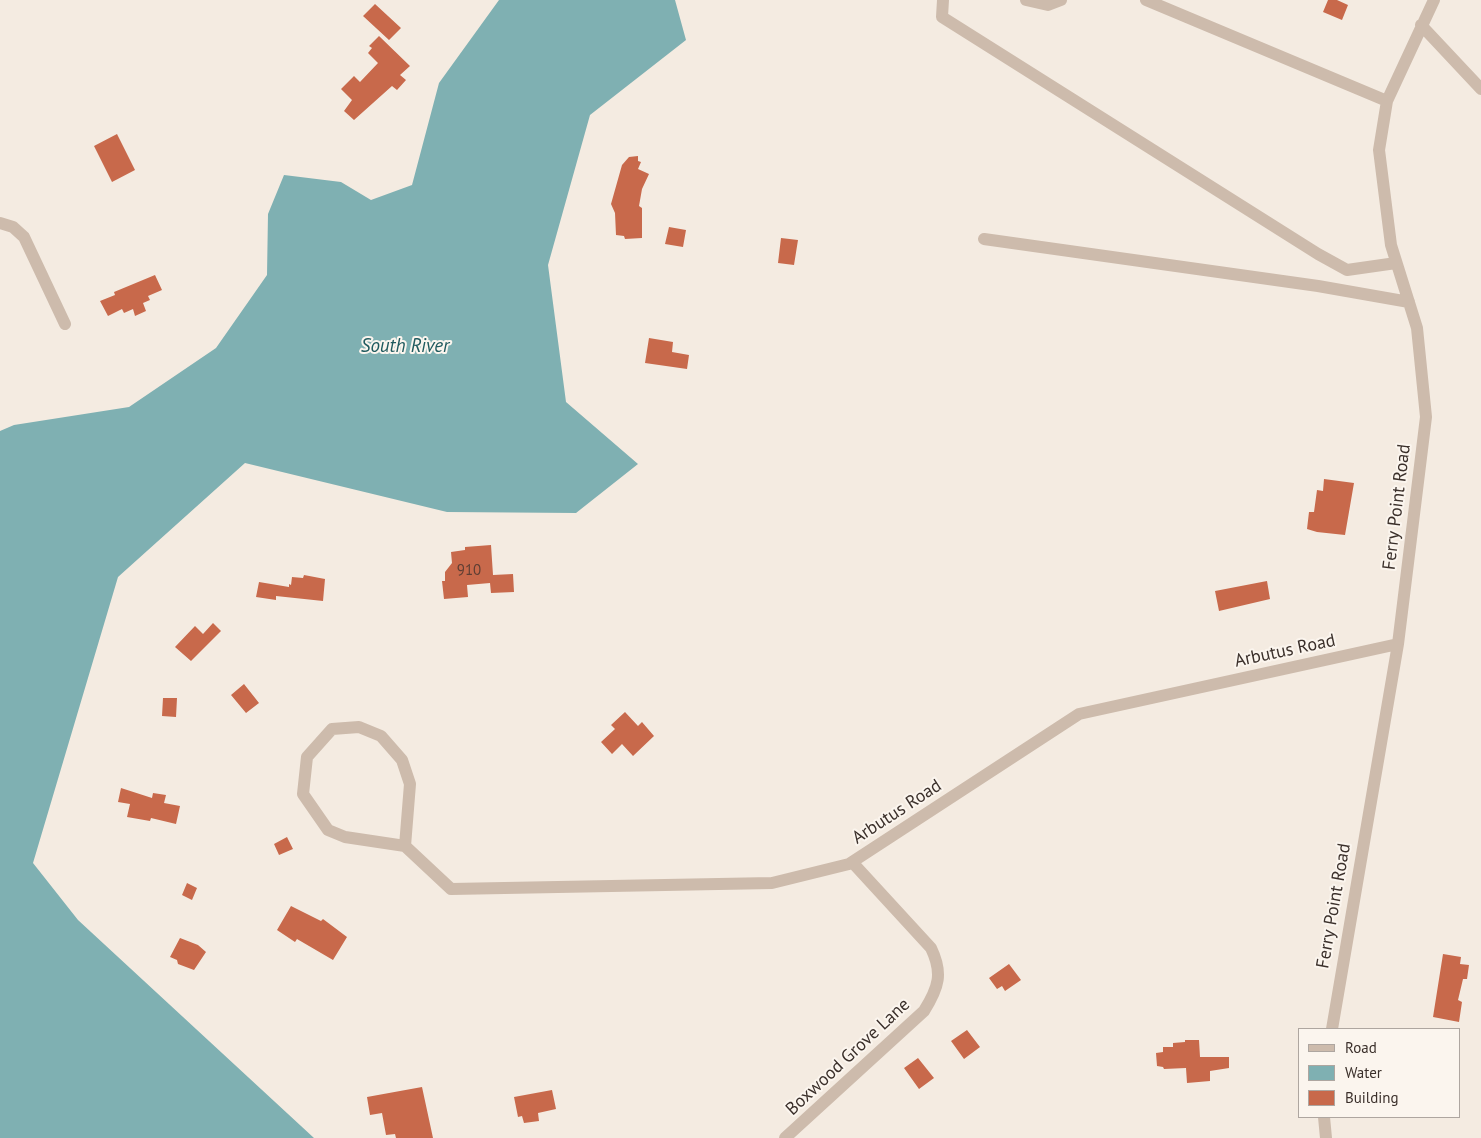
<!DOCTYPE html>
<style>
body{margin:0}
#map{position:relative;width:1481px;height:1138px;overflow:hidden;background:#f4ebe1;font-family:"PT Sans",sans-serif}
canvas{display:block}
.legend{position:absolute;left:1298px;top:1028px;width:162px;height:90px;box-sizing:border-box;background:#fbf5ee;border:1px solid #aea6a0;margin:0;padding:6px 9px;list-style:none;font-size:15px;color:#3b302b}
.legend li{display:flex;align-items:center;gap:10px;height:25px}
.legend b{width:25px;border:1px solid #aea6a0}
</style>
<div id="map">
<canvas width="1481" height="1138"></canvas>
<ul class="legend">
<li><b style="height:6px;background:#cdbbac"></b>Road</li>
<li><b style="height:14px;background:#7fb0b2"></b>Water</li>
<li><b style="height:14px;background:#c8694b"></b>Building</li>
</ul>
</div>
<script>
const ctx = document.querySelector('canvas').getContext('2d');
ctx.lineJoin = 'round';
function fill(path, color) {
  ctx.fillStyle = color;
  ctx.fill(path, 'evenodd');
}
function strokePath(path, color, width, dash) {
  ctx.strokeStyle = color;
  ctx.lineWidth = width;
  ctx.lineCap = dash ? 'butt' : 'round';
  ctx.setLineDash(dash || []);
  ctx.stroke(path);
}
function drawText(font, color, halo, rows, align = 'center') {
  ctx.font = font + ' "PT Sans",sans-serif';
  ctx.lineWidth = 4;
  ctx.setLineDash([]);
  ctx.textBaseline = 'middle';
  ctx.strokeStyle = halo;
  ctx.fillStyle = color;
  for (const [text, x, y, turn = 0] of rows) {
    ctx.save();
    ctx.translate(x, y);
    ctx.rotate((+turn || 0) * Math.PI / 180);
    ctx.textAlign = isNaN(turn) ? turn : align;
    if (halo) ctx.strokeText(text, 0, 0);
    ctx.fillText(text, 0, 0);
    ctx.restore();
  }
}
fill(new Path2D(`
 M499,0H675L686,40L590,115L548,265L566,402L638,464L576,513L447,512L245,463L118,577L33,863L78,920L314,1138H0V431L14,425L129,407L216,348L267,275L268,214L284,175L341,182L371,200L412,185L439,83Z`), '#7fb0b2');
fill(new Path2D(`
 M1328,0H1337L1348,5L1342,20L1323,12Z
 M375,4L401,28L389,40L363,16Z
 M379,36L410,66L400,75L406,80L397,90L392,86L354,120L344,111L352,100L341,89L354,76L360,82L378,63L368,53L372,48L369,46Z
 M117,134L135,170L112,182L94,146Z
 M638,156V161L641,162L638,169L649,174L642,189L639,206L642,208V238L625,239L624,236L616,235L615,213L611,204L622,165L629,157Z
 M669,227L686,230L683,247L665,244Z
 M781,238L798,240L794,265L778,263Z
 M155,275L162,290L148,296L150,300L143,303L146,311L135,316L133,309L124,313L122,309L108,316L100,301L115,295L114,292Z
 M649,338L673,342L672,352L689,355L687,369L645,363Z
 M1324,479L1354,483L1345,535L1317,532L1307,529L1309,512H1314L1317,490L1323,491Z
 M491,545L493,575L513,574L514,592L491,593L490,583L467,585L468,597L444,599L442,581H445V572L452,563L451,552L465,550V547Z
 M304,575L325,579L323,601L276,596V600L256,597L259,582L289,587V584L291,585L292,577L303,578Z
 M1267,581L1270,599L1219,611L1215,591Z
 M213,623L221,631L191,661L175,647L195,626L203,634Z
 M244,684L259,703L246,713L231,695Z
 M163,698H177L176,717L162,716Z
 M625,712L638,726L642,722L654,736L633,756L622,744L612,754L601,742L615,729L611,725Z
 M121,788L152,798L153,793L166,795L164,803L180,806L176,824L151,818L150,821L127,817L130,804L118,802Z
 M287,837L293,849L279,855L274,844Z
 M187,883L197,888L192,900L182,895Z
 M291,906L321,921L323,919L347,937L333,960L297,939L295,942L277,930Z
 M180,938L198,945L206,952L194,970L178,964L177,960L170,957Z
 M1443,954L1461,957L1460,964L1469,965L1467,979H1463L1458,1000L1462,1002L1459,1022L1433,1017Z
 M1009,964L1021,980L1005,991L1002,986L997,989L989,978Z
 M967,1030L980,1047L964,1059L951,1041Z
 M1185,1040H1199L1200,1057H1229V1068L1210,1071V1081L1187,1083L1186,1068L1164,1069L1163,1067L1157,1066L1156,1053L1163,1052V1047H1173V1043L1185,1042Z
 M918,1058L934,1078L919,1089L904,1068Z
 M422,1087L433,1138H396L395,1134L386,1135L382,1113L370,1115L367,1097Z
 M552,1090L556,1109L538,1113L539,1121L524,1123L522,1116L518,1117L514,1097Z`), '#c8694b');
strokePath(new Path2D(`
 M943,0L942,17L1318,254L1347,270L1396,263
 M1026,0L1048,5L1061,0
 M1146,0L1387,101
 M1421,25L1481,89
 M0,223L13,227L24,237L65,324
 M984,239L1318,286L1409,302
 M405,846L410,784L402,760L381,736L359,727L332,729L307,757L303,794L328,830L345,837L405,846L451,889L772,883L849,864L1079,714L1398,644
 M1332,1029L1398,644L1426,417L1417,328L1391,245L1379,150L1387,101L1434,0
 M1324,1117L1326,1138
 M785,1138L924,1011C939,987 943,973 931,948L852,862`), '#cdbbac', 12);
drawText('15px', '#5e3e33', null, [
 ["910",469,571]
]);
drawText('18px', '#3b302b', '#fbf5ee', [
 ["Ferry Point Road",1397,507,-83],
 ["Arbutus Road",1285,651,-12],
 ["Arbutus Road",897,812,-33],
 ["Ferry Point Road",1334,906,-80],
 ["Boxwood Grove Lane",848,1057,-43]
]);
drawText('italic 19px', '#1f5a5e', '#fbf5ee', [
 ["South River",405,347]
]);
</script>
